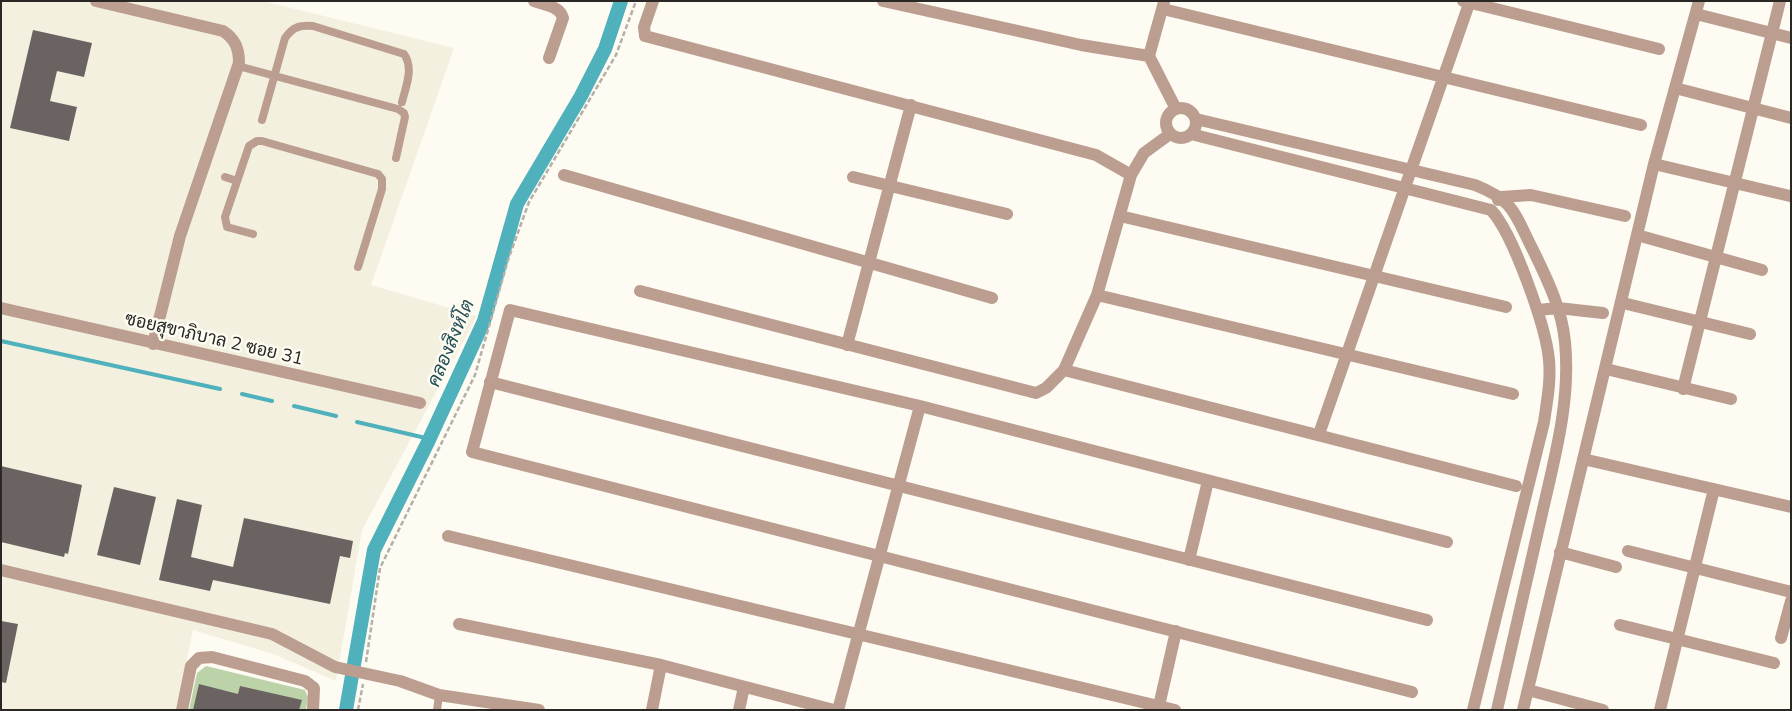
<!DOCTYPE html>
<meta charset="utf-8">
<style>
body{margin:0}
#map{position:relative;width:1792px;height:711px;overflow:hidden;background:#fdfbf2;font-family:Mulish,sans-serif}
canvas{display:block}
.frame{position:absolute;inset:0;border:2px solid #292825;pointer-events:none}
</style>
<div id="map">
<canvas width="1792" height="711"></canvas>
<div class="frame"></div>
</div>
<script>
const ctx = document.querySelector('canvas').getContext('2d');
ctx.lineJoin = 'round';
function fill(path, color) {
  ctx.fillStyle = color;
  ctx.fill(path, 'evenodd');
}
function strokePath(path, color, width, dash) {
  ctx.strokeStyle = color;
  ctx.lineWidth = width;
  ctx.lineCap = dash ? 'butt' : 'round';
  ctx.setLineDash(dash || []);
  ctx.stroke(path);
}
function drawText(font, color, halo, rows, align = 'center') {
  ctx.font = font + ' Mulish,Sarabun,sans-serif';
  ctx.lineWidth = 5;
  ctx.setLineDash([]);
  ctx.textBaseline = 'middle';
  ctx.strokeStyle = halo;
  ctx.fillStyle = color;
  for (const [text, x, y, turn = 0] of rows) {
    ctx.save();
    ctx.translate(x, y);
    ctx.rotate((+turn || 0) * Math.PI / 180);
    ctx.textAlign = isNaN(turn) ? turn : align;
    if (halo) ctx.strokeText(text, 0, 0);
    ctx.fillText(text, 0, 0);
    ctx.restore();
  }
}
fill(new Path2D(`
 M1,1H263L454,48L371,285L477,316L362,530L336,681L273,654L193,630L176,710H1Z`), '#f4f0e0');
fill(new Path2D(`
 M206,666L305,690L308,698L306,710H189L197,673Z`), '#bcd2a8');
strokePath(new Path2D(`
 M1,341L220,389
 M242,394L272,401
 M294,406L336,416
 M357,422L430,439`), '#4eb1bb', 4);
strokePath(new Path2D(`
 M346,710L374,550L428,442L484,321L517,204L581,96L605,49L621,1`), '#4eb1bb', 14);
fill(new Path2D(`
 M33,30L92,43L84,77L57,71L50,101L77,107L69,141L10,128Z
 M1,466L82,485L68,554L65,553L64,557L1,542Z
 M114,487L156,497L140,565L97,555Z
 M177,499L202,505L191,557L233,567L244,518L353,541L350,558L340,556L330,604L213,580L210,591L159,580Z
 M1,621L18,624L6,683L1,682Z
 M199,684L238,694L240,686L302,700L299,710H193Z`), '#6b6362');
strokePath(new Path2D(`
 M366,662L380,568L475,375L508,260L529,202L616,55L636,1
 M358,710L363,684`), '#b2b0a9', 2.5, [5, 2.5]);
strokePath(new Path2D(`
 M238,66L398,109L404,113L405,117L396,158
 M262,120L285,38C293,27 299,25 313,26L404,54C414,68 406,86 402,102
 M225,177L237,181
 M253,234L227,227L225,217L249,146L257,141H262L378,174L382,179V189L358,267
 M437,710L439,695`), '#bc9e90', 8);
strokePath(new Path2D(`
 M96,1L223,31C235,39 239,48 239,63L180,236L153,344
 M534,1C545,5 560,6 563,18L549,58
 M653,1L644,27L645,36L1096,155L1131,175
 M883,1L1081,45L1149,56
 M1463,1L1659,49
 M1164,2L1149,56L1176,109
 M1163,9L1641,125
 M1696,14L1791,38
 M1675,88L1791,118
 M1166 123a15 15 0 1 1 30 0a15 15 0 1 1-30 0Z
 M1196,119L1475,185C1515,201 1514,213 1533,250C1547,279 1562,309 1565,342C1571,402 1554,460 1541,518C1526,582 1512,646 1497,710
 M1191,134L1491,210C1513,233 1546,327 1549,360C1551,381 1547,401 1544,422L1473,710
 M1654,164L1790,196
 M564,175L992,298
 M853,177L1007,214
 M1498,200L1501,197L1531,195L1625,216
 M1120,216L1506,307
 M1637,235L1762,270
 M640,291L1036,393L1046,388L1064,370L1097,295L1131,175L1144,153L1170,134
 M1097,295L1513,394
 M1623,303L1750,334
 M1,308L420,403
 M1538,310L1558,308L1603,313
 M847,345L911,105
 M1606,369L1731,399
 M1064,370L1516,486
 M490,382L1427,620
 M1683,389L1780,1
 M1319,434L1470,1
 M1583,459L1791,507
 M448,536L1175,710
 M1628,551L1791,592
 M1560,552L1616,567
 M1189,560L1208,481
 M1,570L272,634L335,667L400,681L439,695L539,710
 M459,624L661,665L834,710
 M1620,625L1774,663
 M1781,638L1791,601
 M1528,690L1603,710
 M1412,692L472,452L510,310L920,406L1447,542
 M1159,706L1176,631
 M182,710L191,666L199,658L212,657L305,681L314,688L313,710
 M652,710L661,665
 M739,710L744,687
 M838,710L920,406
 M1523,710L1654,164L1699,1
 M1660,710L1714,489`), '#bc9e90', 12);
drawText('18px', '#292825', '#fdfbf2', [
 ["ซอยสุขาภิบาล 2 ซอย 31",214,339,13]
]);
drawText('italic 19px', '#224e53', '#fdfbf2', [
 ["คลองสิงห์โต",451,343,-67]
]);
</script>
